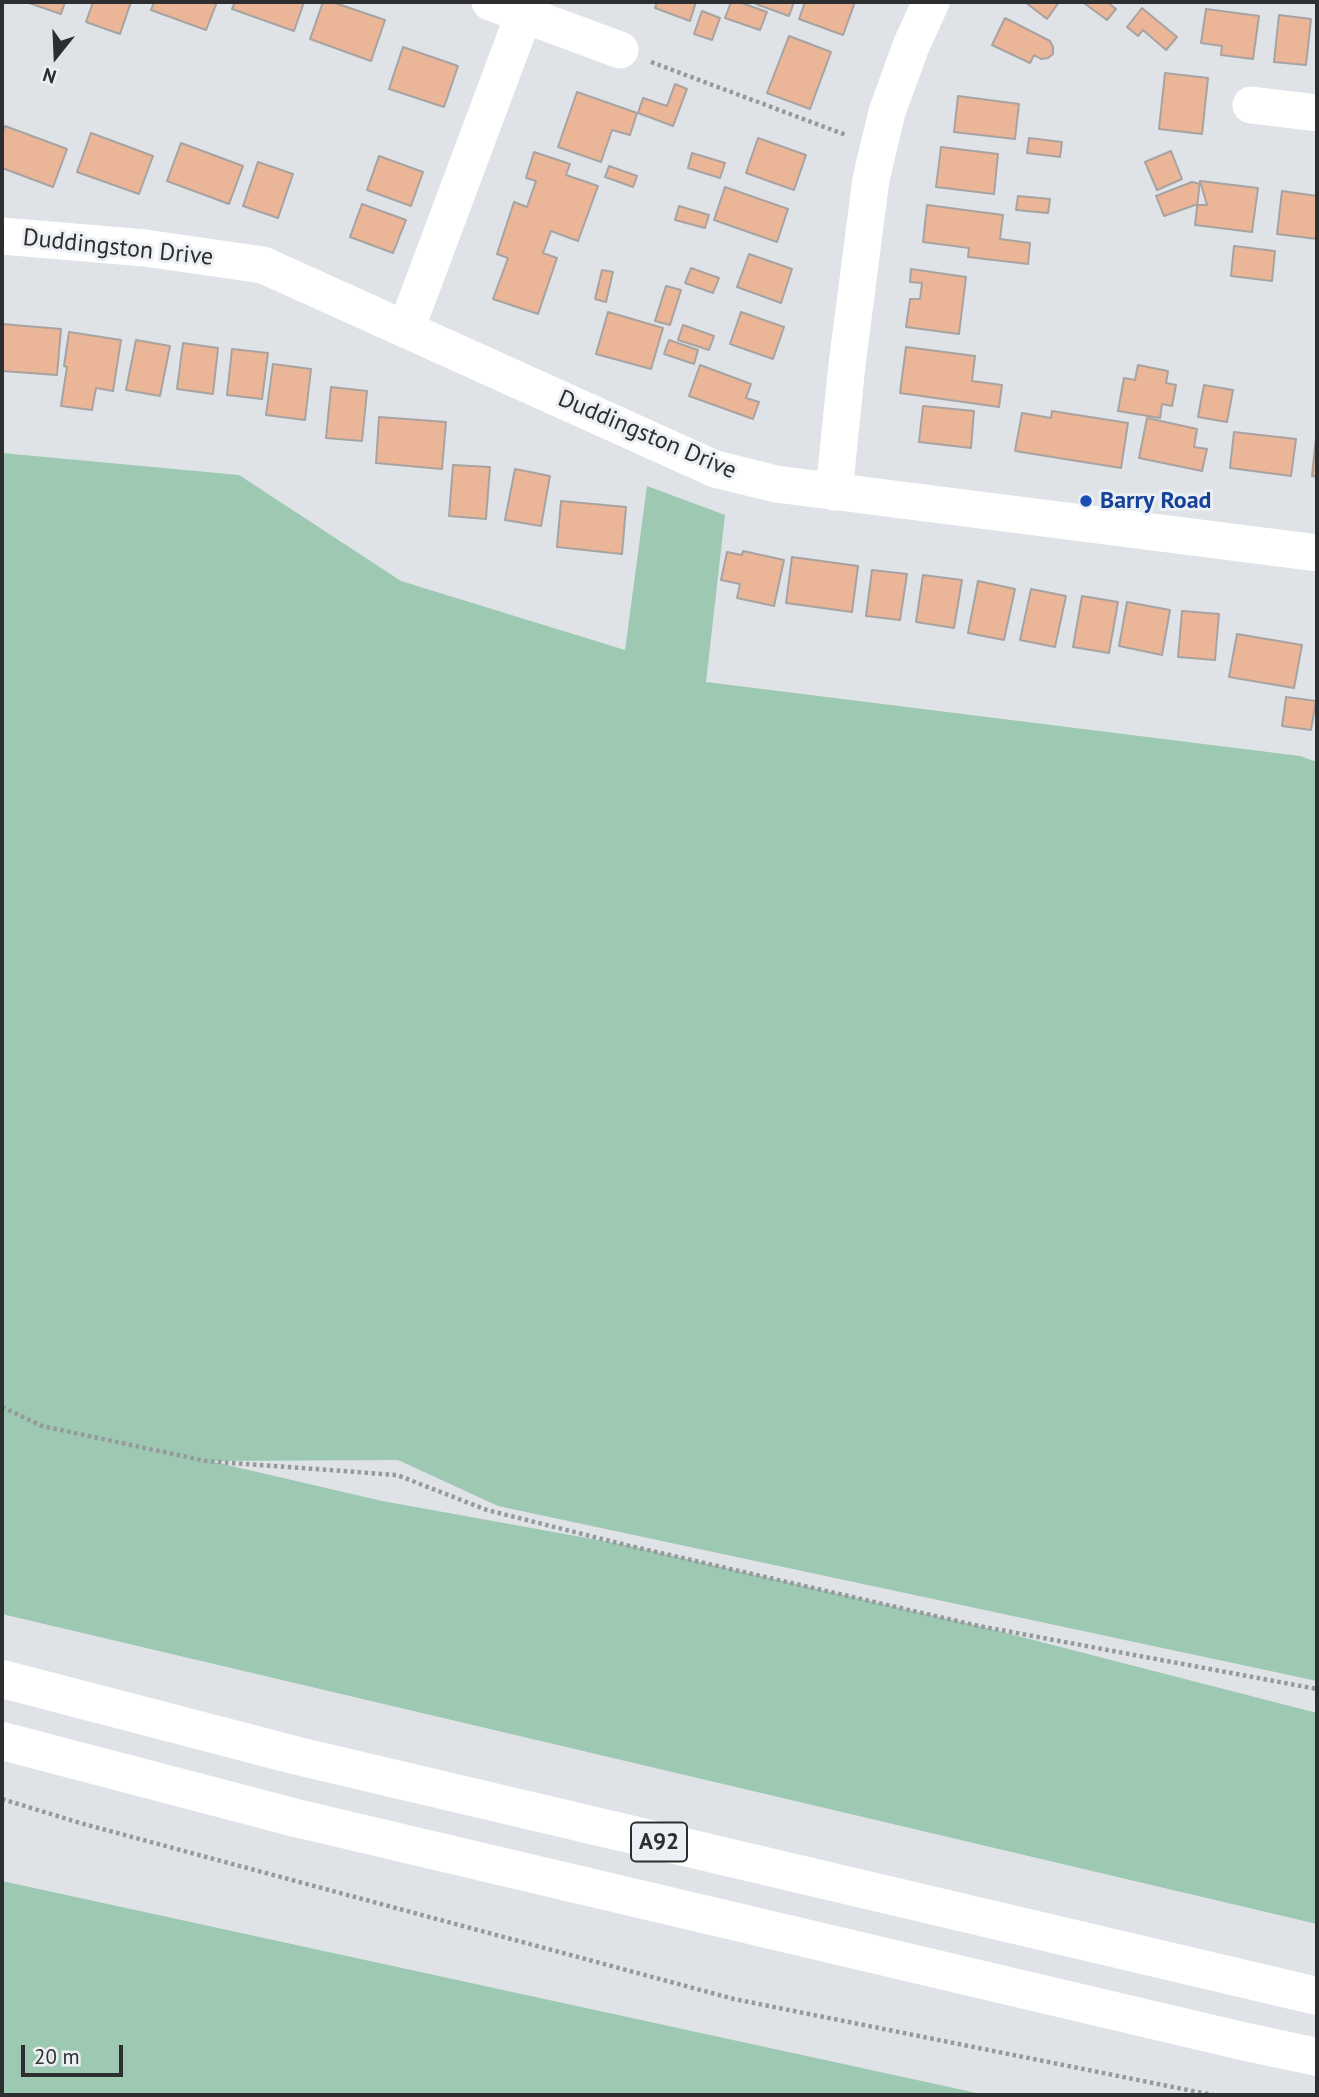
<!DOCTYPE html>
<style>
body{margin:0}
#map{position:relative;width:1319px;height:2097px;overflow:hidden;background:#dfe2e6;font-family:"PT Sans",sans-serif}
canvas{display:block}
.frame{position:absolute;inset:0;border:4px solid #2c2e2f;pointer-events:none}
.north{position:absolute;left:21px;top:21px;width:70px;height:70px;-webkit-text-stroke:5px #eceff3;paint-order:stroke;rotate:198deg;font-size:19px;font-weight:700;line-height:28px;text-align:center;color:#2c2e2f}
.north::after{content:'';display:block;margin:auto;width:24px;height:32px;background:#2c2e2f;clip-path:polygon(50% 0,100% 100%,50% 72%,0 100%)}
.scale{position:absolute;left:21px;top:2045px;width:102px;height:32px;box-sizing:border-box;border:4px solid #2c2e2f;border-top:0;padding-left:9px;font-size:21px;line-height:24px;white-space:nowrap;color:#2c2e2f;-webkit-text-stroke:5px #eceff3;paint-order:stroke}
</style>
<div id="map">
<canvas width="1319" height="2097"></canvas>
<div class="frame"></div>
<div class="north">N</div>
<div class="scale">20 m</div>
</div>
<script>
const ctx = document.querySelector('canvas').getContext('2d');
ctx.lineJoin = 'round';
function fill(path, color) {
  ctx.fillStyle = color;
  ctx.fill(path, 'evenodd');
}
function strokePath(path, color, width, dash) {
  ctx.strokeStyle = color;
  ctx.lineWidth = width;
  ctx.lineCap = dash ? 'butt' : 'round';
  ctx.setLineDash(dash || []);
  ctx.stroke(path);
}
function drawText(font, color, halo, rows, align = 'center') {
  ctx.font = font + ' "PT Sans",sans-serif';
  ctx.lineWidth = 6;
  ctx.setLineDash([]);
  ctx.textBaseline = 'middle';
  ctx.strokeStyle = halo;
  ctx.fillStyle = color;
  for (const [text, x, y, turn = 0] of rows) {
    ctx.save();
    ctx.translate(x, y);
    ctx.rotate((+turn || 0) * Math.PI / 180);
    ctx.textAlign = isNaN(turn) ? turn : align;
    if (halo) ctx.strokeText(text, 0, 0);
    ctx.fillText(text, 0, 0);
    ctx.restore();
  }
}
fill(new Path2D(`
 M2,453L239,475L401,581L625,650L647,486L725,515L706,682L1300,756L1317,762V1681L498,1506L398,1460L210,1461L382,1501L626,1545L979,1626L1317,1713V1924L2,1614Z
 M2,1881L986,2095H2Z`), '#9dc9b3');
const building = new Path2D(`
 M26,2H65L61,14Z
 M93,2H131L120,34L86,22Z
 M154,2H217L206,30L151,10Z
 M235,2H304L294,31L232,9Z
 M323,2H332L385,20L371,61L310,39Z
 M657,2H696L690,21L655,8Z
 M731,2H739L767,12L760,30L725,18Z
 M757,2H794L789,16L756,4Z
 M805,2H855L843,35L799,19Z
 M1025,2H1059L1047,19Z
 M1085,2H1107L1116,9L1107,20L1084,3Z
 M1142,8L1177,37L1166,50L1143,30L1138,36L1127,27Z
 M1206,9L1259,16L1253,59L1221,55L1222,46L1201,43Z
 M702,11L720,18L712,40L694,34Z
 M1279,15L1311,19L1306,65L1274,62Z
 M1005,18L1050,41L1053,47V54L1048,58L1041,59L1034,55L1030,63L992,45Z
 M789,36L831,52L810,109L767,93Z
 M403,47L458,66L444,107L389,89Z
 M1165,73L1208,78L1202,134L1159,129Z
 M675,84L687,89L673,126L638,113L643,98L667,106Z
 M577,92L637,113L630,135L612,130L601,162L558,147Z
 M958,96L1019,104L1015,139L954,132Z
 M5,126L67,149L53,187L2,168V135Z
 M91,133L153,156L139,194L77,172Z
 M758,138L806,155L794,190L746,173Z
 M1029,138L1062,142L1060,157L1027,153Z
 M181,143L243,166L229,204L167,181Z
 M941,147L998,154L994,194L936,187Z
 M1171,151L1182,179L1157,190L1145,162Z
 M534,152L570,164L566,175L598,186L578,241L551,231L543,253L557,258L538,314L493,299L508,258L497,254L514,202L527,207L536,181L526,178Z
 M692,153L725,163L720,178L688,168Z
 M379,156L423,172L411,206L367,190Z
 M258,162L293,174L278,218L243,206Z
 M609,166L637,176L633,187L605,177Z
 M1200,181L1258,188L1252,232L1195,225Z
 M1192,182L1201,184L1207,205H1195L1164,216L1156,196Z
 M725,187L788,209L777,242L714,220Z
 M1282,191L1317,196V239L1277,234Z
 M1018,196L1050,199L1048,213L1016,210Z
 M362,204L406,220L393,253L350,237Z
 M927,205L1003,215L1000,239L1030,243L1028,264L968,257L969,248L923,242Z
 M679,206L709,215L705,228L675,220Z
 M1234,246L1275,251L1272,281L1231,276Z
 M749,254L792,269L781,303L737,287Z
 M691,268L719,278L713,293L685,283Z
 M911,269L966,277L959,334L906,327L910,299H920L922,283L910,282Z
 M602,270L613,272L606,302L595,299Z
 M666,286L681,290L670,325L655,321Z
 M608,312L663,328L651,369L596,354Z
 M741,312L784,327L773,359L730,344Z
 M2,324L61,329L57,375L2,371Z
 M683,325L714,336L709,350L678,340Z
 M69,332L121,340L113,391L96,388L92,410L61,406L67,367L64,366Z
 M136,340L170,346L160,396L126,390Z
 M669,340L698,350L694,364L664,354Z
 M183,343L218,348L213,394L177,389Z
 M906,347L975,356L972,381L1002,385L999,407L900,393Z
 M232,349L268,353L262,399L227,395Z
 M273,364L311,369L305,420L266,415Z
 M700,365L751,384L746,398L759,402L753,419L689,396Z
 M1138,365L1168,371L1166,383L1176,385L1172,406L1162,404L1160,418L1118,411L1124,378L1135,380Z
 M1204,385L1233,390L1227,422L1198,417Z
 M331,387L367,391L362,441L326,438Z
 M923,406L974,411L971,448L919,442Z
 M1052,411L1128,423L1121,468L1015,451L1022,413L1051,418Z
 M379,417L446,422L442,469L376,463Z
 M1147,418L1197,429L1194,447L1207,449L1202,471L1139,458Z
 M1234,432L1296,439L1291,476L1230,468Z
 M1316,438H1317V477L1312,476Z
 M453,465L490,467L486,519L449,516Z
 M515,469L550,476L541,526L505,520Z
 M561,501L626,507L622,554L557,547Z
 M743,551L784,560L774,606L737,598L740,584L721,580L727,552L742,555Z
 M792,557L858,566L852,612L786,603Z
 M872,570L907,574L900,620L866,616Z
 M923,575L962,580L954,628L916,622Z
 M978,581L1015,589L1004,640L968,633Z
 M1031,589L1066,596L1055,647L1020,640Z
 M1082,596L1118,602L1109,653L1073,647Z
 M1127,602L1170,610L1162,655L1119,646Z
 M1182,611L1219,614L1215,660L1178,657Z
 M1237,634L1302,645L1294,688L1229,677Z
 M1286,697L1316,701L1311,730L1282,726Z`);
fill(building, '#eab697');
strokePath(building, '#a8a3a1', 2);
strokePath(new Path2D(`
 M651,62L846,135
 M2,1407L42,1426L206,1461L397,1475L487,1510L626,1545L979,1626L1317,1689
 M2,1799L80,1823L734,1999L1213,2095`), '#96999c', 4.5, [3.5, 3.5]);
strokePath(new Path2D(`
 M490,2L620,50
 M1251,105L1317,113
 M2,236L145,248L263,265L715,469L776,484L1317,553
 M406,329L524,14
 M834,492L847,365L871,179L887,112L911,46L931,2`), '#fff', 37);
strokePath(new Path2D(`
 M2,1679L298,1756L1317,1996
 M2,1741L296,1818L1242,2041L1317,2057`), '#fff', 38);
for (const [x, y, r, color] of [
 [1086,501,7,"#1a4fb4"]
]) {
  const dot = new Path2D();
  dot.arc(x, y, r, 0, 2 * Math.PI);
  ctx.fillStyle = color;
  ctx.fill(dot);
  strokePath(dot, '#eceff3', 2.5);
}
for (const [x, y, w] of [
 [659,1842,56]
]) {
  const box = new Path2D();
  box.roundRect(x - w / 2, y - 19.5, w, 39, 5);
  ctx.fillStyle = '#eceff3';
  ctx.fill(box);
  strokePath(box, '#2c2e2f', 2);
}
drawText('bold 23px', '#2c2e2f', null, [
 ["A92",659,1842]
]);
drawText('24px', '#2c2e2f', '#eceff3', [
 ["Duddingston Drive",118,248,6],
 ["Duddingston Drive",647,435,23]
]);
drawText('bold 24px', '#164399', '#eceff3', [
 ["Barry Road",1100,501]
], 'left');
</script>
